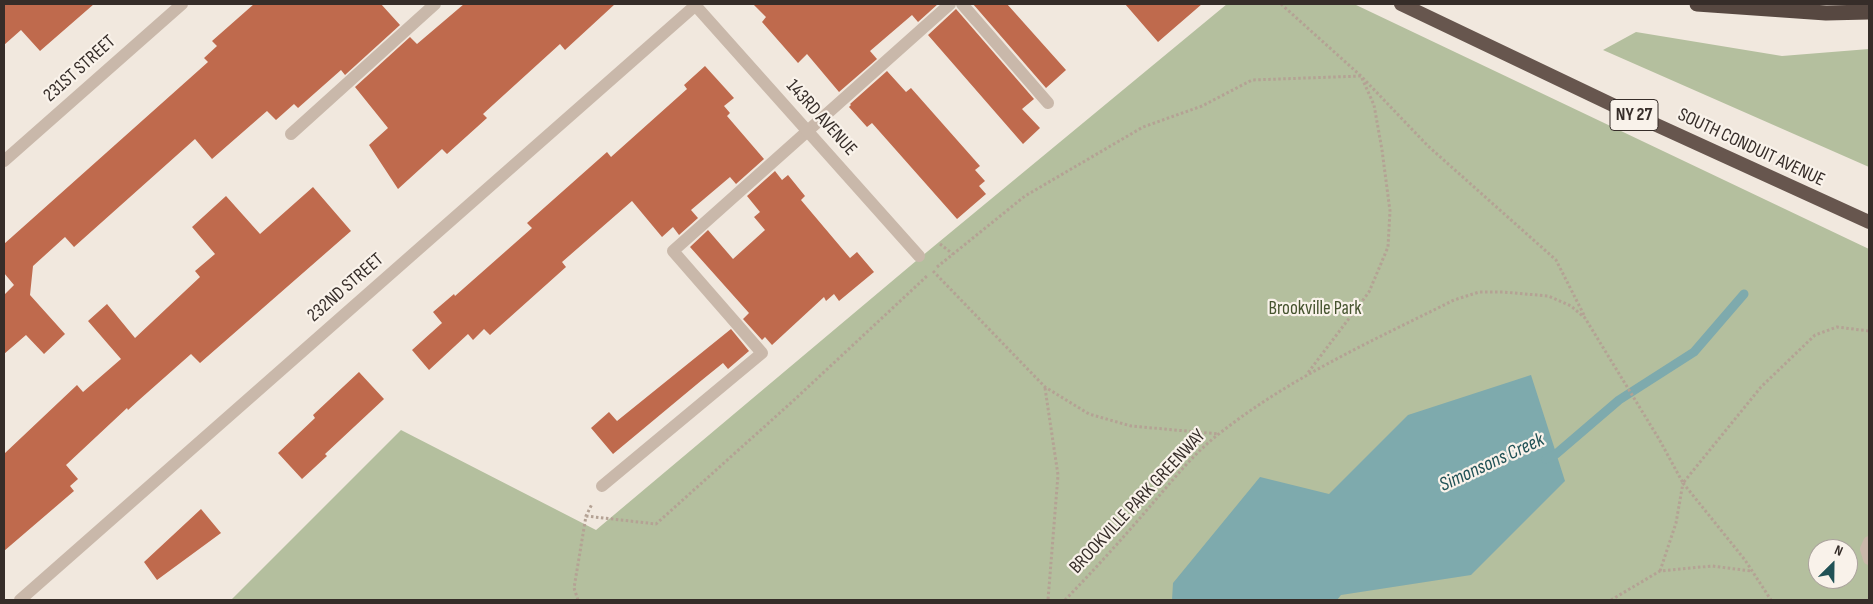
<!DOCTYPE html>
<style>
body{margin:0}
#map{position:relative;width:1873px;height:604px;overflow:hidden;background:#f1e8de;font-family:"Sofia Sans Condensed",sans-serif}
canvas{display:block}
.frame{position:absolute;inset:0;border:5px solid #362d29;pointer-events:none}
.north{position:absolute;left:1808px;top:539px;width:50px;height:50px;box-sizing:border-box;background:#f9f2ea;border:1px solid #aba39d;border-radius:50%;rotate:23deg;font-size:14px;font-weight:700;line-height:20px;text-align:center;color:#362d29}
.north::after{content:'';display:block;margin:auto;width:18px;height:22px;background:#215256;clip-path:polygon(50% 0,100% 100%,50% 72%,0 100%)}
</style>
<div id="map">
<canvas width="1873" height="604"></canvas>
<div class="frame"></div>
<div class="north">N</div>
</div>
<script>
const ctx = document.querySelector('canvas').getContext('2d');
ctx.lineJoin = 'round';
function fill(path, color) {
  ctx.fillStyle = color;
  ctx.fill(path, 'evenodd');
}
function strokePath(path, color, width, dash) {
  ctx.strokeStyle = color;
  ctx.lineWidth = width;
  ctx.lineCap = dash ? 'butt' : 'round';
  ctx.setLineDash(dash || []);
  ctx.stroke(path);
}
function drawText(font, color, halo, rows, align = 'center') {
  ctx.font = font + ' "Sofia Sans Condensed",sans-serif';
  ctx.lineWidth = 4.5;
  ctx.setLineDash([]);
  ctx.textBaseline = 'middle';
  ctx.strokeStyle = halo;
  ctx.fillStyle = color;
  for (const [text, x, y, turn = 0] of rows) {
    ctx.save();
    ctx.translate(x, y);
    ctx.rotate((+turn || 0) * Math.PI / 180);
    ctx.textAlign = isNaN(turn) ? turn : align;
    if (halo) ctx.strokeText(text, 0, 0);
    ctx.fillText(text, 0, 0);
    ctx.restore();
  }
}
fill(new Path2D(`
 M1227,4H1354L1869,249V600H231L401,430L596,530L916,261ZM1818,549H1848V579H1818Z
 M1636,32L1782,56L1869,49V167L1603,50Z`), '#b4bf9e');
fill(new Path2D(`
 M1531,375L1565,481L1471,575L1341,595L1337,600H1172L1173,583L1260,477L1329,494L1408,415Z`), '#7eaaad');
strokePath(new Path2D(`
 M1546,459L1556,454L1619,400L1694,352L1744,294`), '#7eaaad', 9);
fill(new Path2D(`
 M4,4H94L40,51L21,30L4,45Z
 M254,4H381L400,25L345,75L341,70L298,108L294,104L276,120L267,111L212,159L195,139L74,247L65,237L33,266L30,295L65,334L44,354L26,335L4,354V295L14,285L4,273V244L208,62L204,58L217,46L212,41Z
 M464,4H615L565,50L560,44L483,114L487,118L447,154L442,149L398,189L369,145L388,128L355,87L410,37L417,44Z
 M753,4H938L918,22L912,15L870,51L877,59L839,92L807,54L798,63L762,22L766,17Z
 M973,4H1007L1066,70L1046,88Z
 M1125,4H1202L1158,42Z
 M956,9L1034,99L1022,109L1040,128L1023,144L928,35Z
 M705,66L734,98L724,106L730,113L727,116L764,159L736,184L730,177L691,210L698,218L679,235L673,227L662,237L632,201L562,262L566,267L490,335L484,329L473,340L468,334L429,370L412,350L442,323L433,312L454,294L455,296L532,228L527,223L607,152L611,157L687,89L684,85Z
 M887,71L906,92L911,88L980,166L975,170L985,181L979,186L986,194L957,219L872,123L867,127L849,107L851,105L850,104Z
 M775,171L782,180L788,175L805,196L801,200L850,258L857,252L874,272L839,301L834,294L826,301L824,297L772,345L765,337L762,340L743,319L749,313L690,247L708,230L733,259L765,230L754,217L760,212L747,196Z
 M313,187L351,231L200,363L191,354L139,400L128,410L127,408L66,465L78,479L70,486L74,491L4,551V454L77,385L83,392L121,359L88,321L107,304L135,338L200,277L195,271L215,254L192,227L226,196L260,234Z
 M731,329L749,351L728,369L723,363L702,380L613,454L591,428L609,412L617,421Z
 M359,372L384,399L325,454L327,456L302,479L278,453L315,418L313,415Z
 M201,509L221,533L157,580L144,562Z`), '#bf6a4d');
strokePath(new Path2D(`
 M1281,4L1361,76L1428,146L1556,260L1584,315
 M940,244L953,254
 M937,267L1025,196L1143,127L1202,106L1252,80L1361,76L1374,105L1382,150L1390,211L1388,247L1369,292L1307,374
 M933,271L1045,387L1089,414L1131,426L1219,434
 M1045,388L1058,475L1048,600
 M1683,483L1745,560L1771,600
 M586,516L656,524L793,401L927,276
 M1660,571L1676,523L1683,483
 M578,600L574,588L586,516L592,504
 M1065,600C1095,569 1124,537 1152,504C1173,480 1194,453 1220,433C1291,377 1374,340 1454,300L1479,292H1503L1548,296L1571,306L1585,318L1659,439L1683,483L1761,387L1815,335L1837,327L1869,331
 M1611,600L1660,571L1712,566L1751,571`), '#b4a294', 3, [2.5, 2.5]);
strokePath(new Path2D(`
 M962,4L1048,103
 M291,134L435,4
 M602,486L762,353L673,251L950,4
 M1869,542L1866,549L1869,559`), '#c9b8aa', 12);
strokePath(new Path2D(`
 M695,5L919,256
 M4,161L182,4
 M20,600L697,4`), '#c9b8aa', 12);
strokePath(new Path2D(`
 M1401,4L1617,107L1869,222`), '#67564e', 14);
strokePath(new Path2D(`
 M1697,4L1826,13L1869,12`), '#574841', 15);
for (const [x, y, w] of [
 [1634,115,48]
]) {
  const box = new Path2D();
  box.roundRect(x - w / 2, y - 15.5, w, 31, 4);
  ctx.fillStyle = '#f9f2ea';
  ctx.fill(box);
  strokePath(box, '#362d29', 1);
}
drawText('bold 18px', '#362d29', null, [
 ["NY 27",1634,115]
]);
drawText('19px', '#362d29', '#f9f2ea', [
 ["231ST STREET",80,69,-42],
 ["143RD AVENUE",821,118,48],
 ["SOUTH CONDUIT AVENUE",1751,148,25],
 ["232ND STREET",346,288,-41],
 ["BROOKVILLE PARK GREENWAY",1138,502,-47]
]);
drawText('19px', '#45532e', '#f9f2ea', [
 ["Brookville Park",1315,309]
]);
drawText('italic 20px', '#215256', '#f9f2ea', [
 ["Simonsons Creek",1492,463,-25]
]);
</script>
